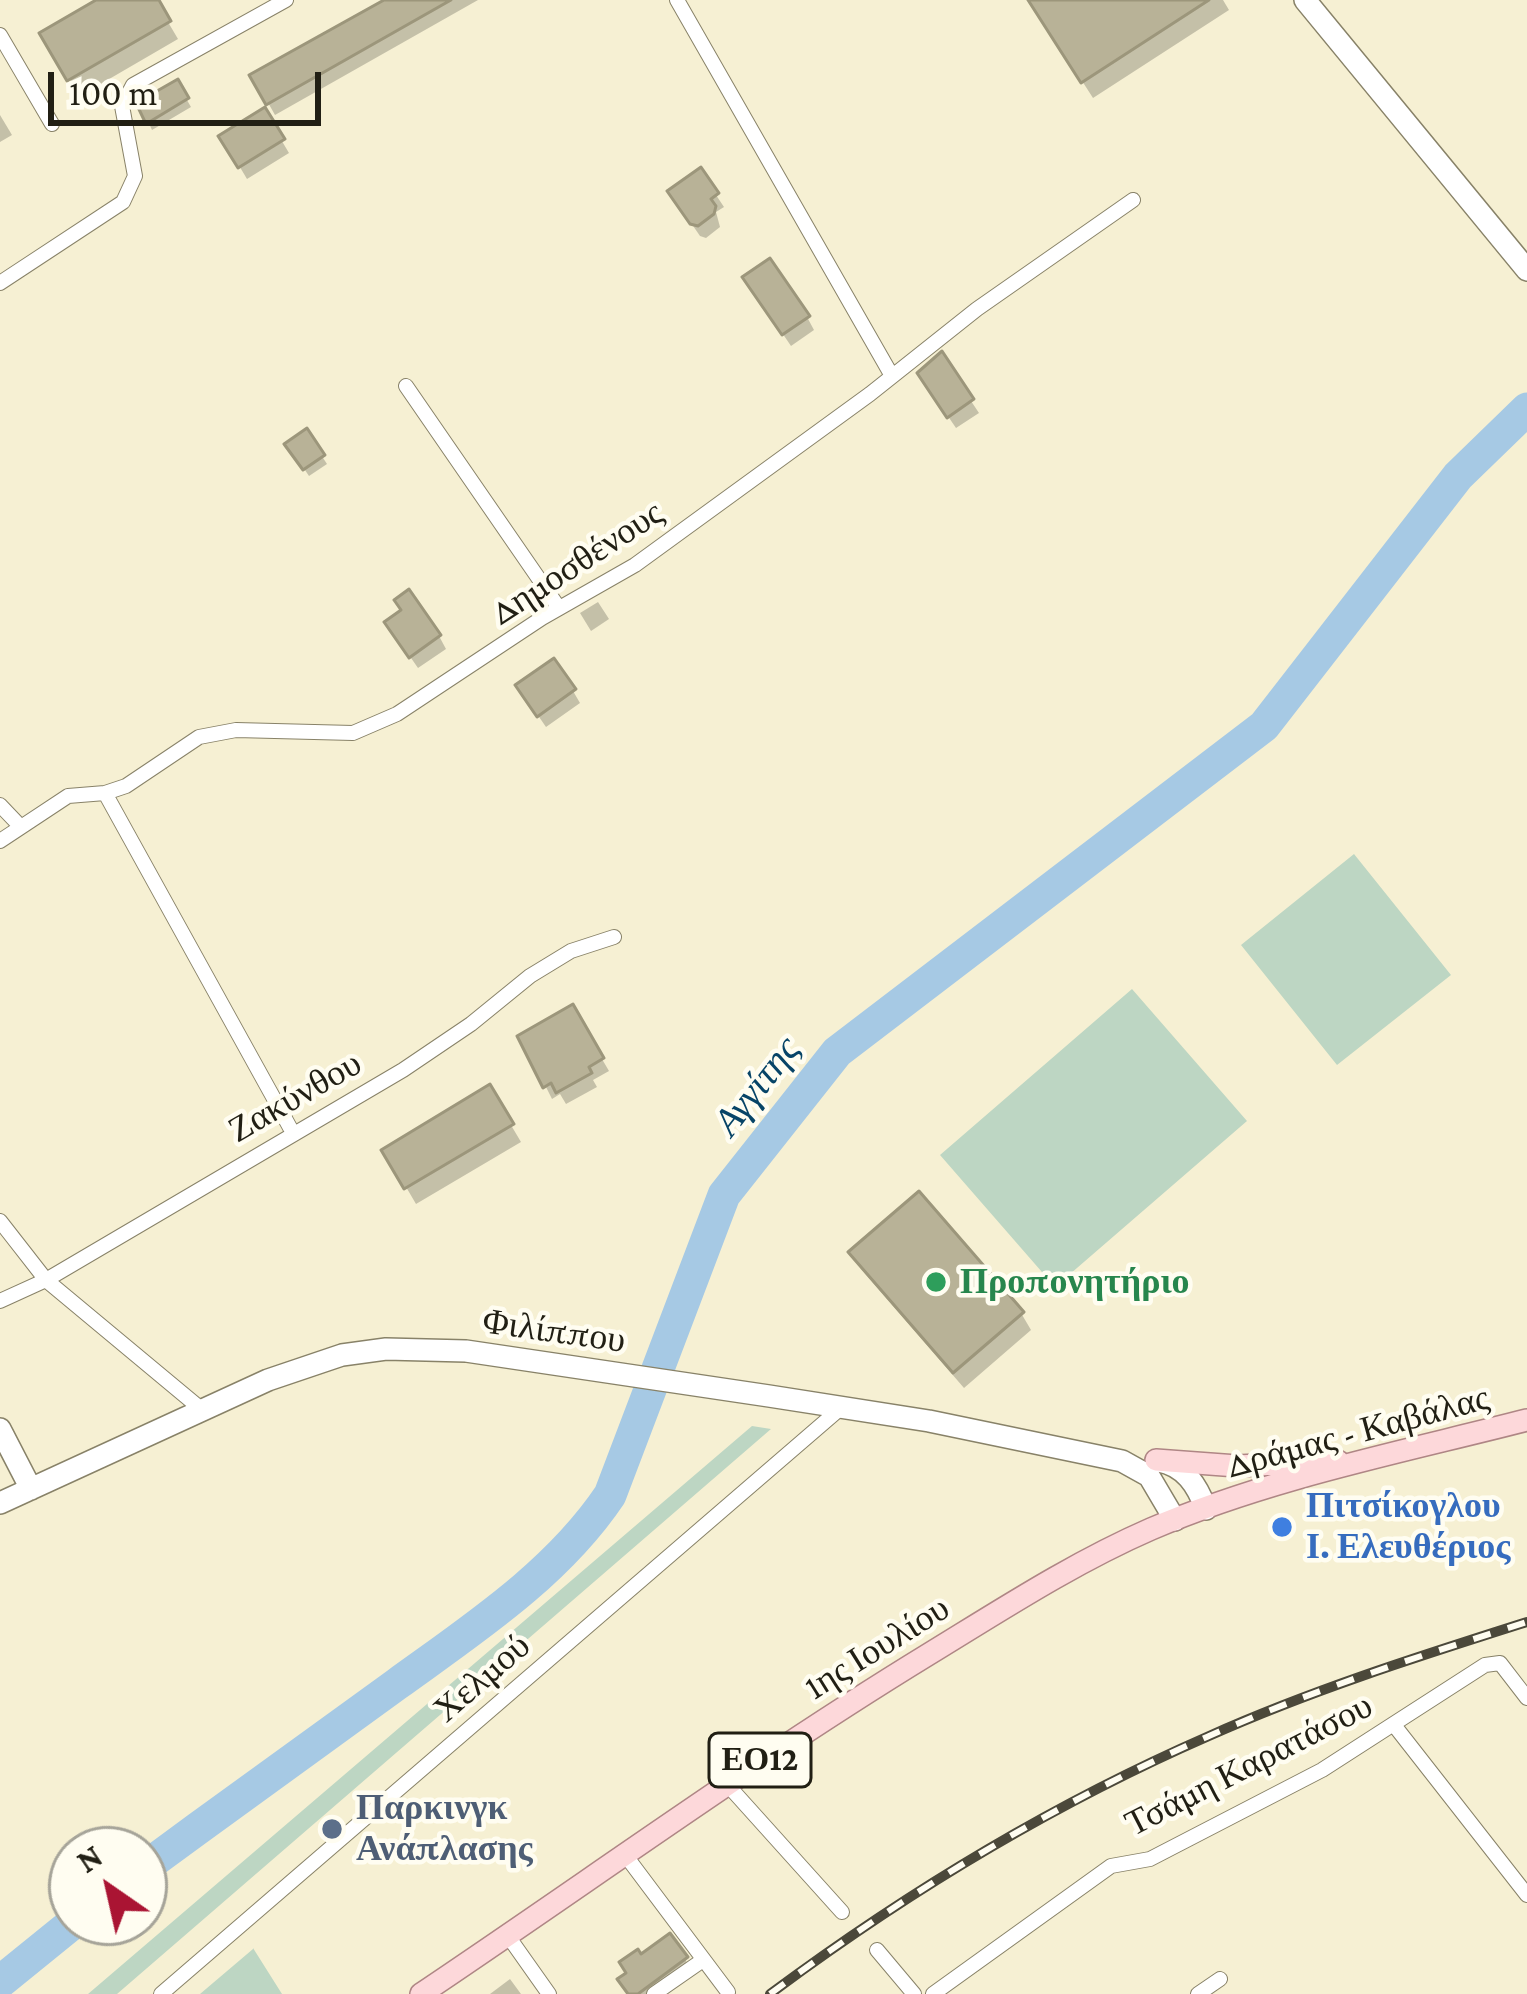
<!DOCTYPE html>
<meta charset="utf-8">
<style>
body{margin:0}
#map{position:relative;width:1527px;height:1994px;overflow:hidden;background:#f6f0d3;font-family:"Crimson Pro",serif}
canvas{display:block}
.north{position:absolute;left:48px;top:1826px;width:120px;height:120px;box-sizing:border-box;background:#fffdf1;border:3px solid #a6a499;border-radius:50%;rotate:326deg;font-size:33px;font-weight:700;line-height:48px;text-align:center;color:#211f14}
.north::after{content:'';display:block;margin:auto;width:42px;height:54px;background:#aa1433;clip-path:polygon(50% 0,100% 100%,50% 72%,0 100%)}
.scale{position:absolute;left:48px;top:72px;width:273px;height:54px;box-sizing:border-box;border:6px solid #211f14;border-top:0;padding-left:15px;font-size:36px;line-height:42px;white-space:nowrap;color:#211f14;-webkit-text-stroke:9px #fffdf1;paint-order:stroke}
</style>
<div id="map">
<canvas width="1527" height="1994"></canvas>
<div class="north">N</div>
<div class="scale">100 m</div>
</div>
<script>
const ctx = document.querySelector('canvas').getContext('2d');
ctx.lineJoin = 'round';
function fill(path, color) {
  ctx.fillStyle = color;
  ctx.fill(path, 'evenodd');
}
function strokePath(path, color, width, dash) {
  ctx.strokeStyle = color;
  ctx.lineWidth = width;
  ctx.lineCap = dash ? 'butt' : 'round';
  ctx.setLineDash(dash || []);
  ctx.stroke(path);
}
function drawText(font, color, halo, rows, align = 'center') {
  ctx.font = font + ' "Crimson Pro",serif';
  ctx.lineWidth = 9;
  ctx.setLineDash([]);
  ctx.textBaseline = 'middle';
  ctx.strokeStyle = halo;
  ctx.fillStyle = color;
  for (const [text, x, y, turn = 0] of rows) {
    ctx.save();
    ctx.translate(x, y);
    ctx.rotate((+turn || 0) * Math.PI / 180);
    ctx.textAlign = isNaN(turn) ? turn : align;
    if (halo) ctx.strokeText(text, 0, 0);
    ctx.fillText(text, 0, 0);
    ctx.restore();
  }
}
fill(new Path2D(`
 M1354,854L1451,975L1337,1065L1241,945Z
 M1132,989L1247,1121L1055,1287L940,1155Z
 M752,1426L771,1429L117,1994H88Z
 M253,1948L282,1994H200L253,1949Z`), '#bdd6c3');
fill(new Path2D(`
 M102,0H155L178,39L80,96L44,34Z
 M388,0H478L275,115L253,76Z
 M1030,0H1223L1229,10L1093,98Z
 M177,83L191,107L152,130L140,104Z
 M264,111L289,153L247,179L222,137Z
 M0,115L12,135L0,142Z
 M700,171L724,207L716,212L720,227L706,238L700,236L678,204Z
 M753,290L807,317L814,330L791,346Z
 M941,356L979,413L956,428L928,387Z
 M306,432L327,464L309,476L288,445Z
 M598,602L609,619L591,631L580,613Z
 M395,635L439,636L446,649L418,668Z
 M573,691L580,703L546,727L526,698Z
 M572,1008L609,1071L593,1080L597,1087L566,1104L560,1094L552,1099L521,1037Z
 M489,1088L521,1142L416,1204L385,1151Z
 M852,1253L1021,1313L1031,1330L964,1388L862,1270Z
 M641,1958L685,1959L692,1971L661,1994H629Z
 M510,1979L521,1994H490Z`), '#0003');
strokePath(new Path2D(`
 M144,1868C228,1806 313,1745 397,1684C473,1629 557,1574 610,1495L724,1195L837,1052L1264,726L1458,476L1527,409
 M0,1982L74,1922`), '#a6c9e4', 33);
const building = new Path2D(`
 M96,0H159L171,21L67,81L39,33Z
 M384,0H451L266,105L249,75Z
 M1028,0H1209L1081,83Z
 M178,79L189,98L146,124L136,103Z
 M265,107L285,139L238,168L218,136Z
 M701,167L719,193L711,199L716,206L714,214L698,226L690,224L667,191Z
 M770,258L810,316L782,335L742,277Z
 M942,351L974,399L947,418L917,373Z
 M307,428L325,455L303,470L284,444Z
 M409,589L441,635L409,658L384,622L401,610L394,600Z
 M554,658L576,689L537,717L515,685Z
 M573,1004L604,1058L589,1067L592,1073L556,1093L551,1083L543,1088L517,1036Z
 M490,1084L514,1124L404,1189L381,1150Z
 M919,1191L1024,1312L953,1373L848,1252Z
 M670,1933L688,1957L638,1994H628L617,1979L626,1973L619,1962L638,1949L641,1954Z`);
fill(building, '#b8b297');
strokePath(building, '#9c967b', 3);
const street = new Path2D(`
 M677,0L892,376
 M0,35L52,124
 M0,283L123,202L135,176L122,106L133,85L286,0
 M406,386L559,608
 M105,793L293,1133
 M0,805L20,826
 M0,841L68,796L105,793L126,786L199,737L236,730L353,733L397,714L542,618L635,565L870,394L977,309L1133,200
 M0,1221L46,1280L201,1409
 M0,1301L46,1280L403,1070L471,1024L530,976L571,951L614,937
 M1394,1725L1527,1895
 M725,1782L842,1912
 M623,1852L728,1992
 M508,1936L549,1994
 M877,1950L914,1994
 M161,1994L842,1407
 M654,1994L703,1960
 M933,1994L1111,1866L1150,1859L1322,1770L1485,1665L1500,1663L1527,1698
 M1198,1994L1220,1979`);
const secondary = new Path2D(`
 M1305,0L1527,270
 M0,1429L31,1489
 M1159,1461C1185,1466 1197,1485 1206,1509
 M0,1503L268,1380L342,1355L386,1349L466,1351L769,1396L929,1421L1122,1461L1149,1476L1175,1520`);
const primary = new Path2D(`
 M1156,1460L1237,1466L1338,1461
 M421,1994C591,1880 754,1761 929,1654C1001,1610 1073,1563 1151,1529C1270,1478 1402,1452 1527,1420`);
strokePath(street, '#888268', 16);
strokePath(secondary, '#888268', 24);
strokePath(primary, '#af8685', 24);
strokePath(street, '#fff', 14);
strokePath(secondary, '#fff', 21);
strokePath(primary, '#fdd8da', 21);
const rail = new Path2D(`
 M770,1994C906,1893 1053,1804 1209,1736C1312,1690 1420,1656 1527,1622`);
strokePath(rail, '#4b483a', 10);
strokePath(rail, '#fffdf1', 6, [18]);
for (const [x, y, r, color] of [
 [936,1282,12,"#2e9e5b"],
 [1282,1527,12,"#3f7fe0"],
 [332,1829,12,"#5c6f8a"]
]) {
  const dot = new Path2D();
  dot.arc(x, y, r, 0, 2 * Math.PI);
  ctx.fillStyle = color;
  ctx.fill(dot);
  strokePath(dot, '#fffdf1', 4.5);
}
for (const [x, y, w] of [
 [760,1760,102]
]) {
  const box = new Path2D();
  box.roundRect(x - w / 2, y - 27, w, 54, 9);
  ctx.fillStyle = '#fffdf1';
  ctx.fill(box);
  strokePath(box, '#211f14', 3);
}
drawText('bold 33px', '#211f14', null, [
 ["ΕΟ12",760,1760]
]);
drawText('36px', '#211f14', '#fffdf1', [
 ["Δημοσθένους",577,563,-33],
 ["Ζακύνθου",295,1097,-30],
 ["Φιλίππου",554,1331,8],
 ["Δράμας - Καβάλας",1358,1432,-15],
 ["1ης Ιουλίου",877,1648,-32],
 ["Χελμού",482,1678,-41],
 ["Τσάμη Καρατάσου",1249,1765,-27]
]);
drawText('bold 36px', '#27864d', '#fffdf1', [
 ["Προπονητήριο",960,1282]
], 'left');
drawText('bold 36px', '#366cbe', '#fffdf1', [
 ["Πιτσίκογλου",1306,1506],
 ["Ι. Ελευθέριος",1306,1547]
], 'left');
drawText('bold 36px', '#4e5e75', '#fffdf1', [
 ["Παρκινγκ",356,1808],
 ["Ανάπλασης",356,1849]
], 'left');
drawText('italic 39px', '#074467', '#fffdf1', [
 ["Αγγίτης",757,1086,-52]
]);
</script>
